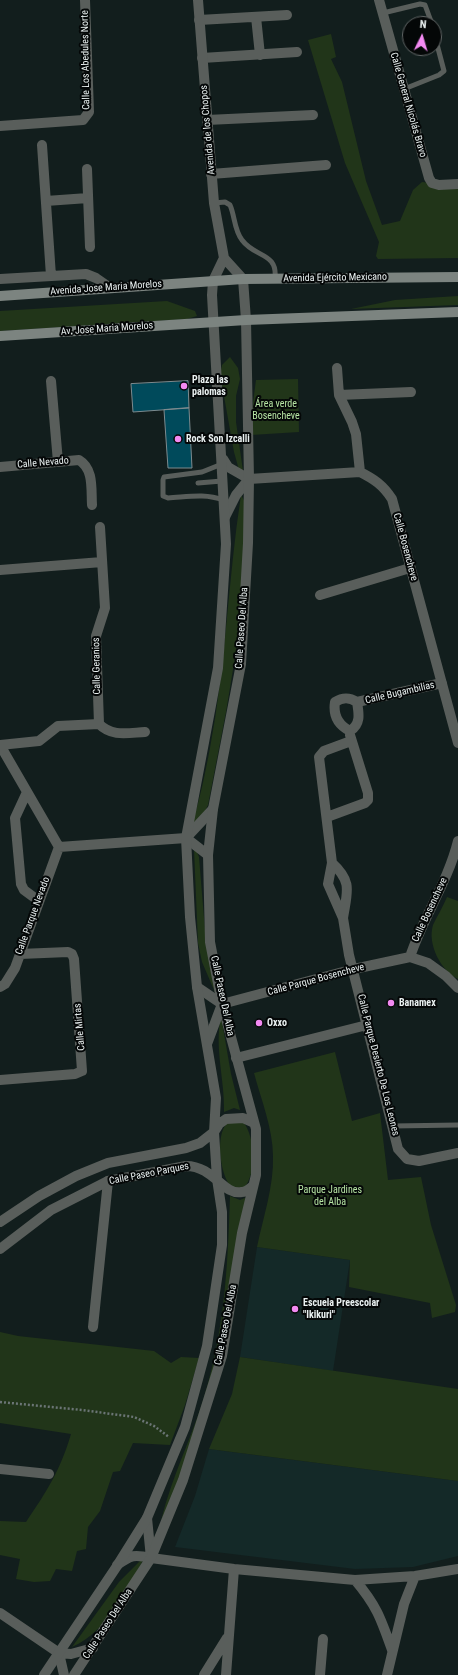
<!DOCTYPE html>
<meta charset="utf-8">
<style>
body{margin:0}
#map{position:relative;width:458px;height:1675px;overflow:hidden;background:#121e1d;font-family:"Roboto Condensed",sans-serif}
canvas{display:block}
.north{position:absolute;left:402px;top:16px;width:40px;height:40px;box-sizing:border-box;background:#040707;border:1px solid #606565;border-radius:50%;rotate:5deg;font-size:11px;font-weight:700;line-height:16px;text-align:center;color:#eaf1f1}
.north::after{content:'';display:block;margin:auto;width:14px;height:18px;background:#f38af2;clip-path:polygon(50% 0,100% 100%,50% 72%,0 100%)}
</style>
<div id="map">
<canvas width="458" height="1675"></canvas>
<div class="north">N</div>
</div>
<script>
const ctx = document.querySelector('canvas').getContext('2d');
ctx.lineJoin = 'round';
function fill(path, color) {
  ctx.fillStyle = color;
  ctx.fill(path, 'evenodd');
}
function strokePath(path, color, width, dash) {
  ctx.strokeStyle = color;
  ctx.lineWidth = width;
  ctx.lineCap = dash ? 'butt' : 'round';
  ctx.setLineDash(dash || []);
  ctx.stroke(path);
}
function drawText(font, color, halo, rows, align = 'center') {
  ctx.font = font + ' "Roboto Condensed",sans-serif';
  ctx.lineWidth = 4;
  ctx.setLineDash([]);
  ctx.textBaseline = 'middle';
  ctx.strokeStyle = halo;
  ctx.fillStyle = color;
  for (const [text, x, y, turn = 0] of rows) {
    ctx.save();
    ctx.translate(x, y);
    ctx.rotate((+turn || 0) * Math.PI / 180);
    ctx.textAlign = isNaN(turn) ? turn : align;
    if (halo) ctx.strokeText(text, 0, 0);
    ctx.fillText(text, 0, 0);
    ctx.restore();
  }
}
fill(new Path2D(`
 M257,1247L350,1260L333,1371L240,1357Z
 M209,1449L458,1481V1556L413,1567L355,1569L175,1547L195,1496Z`), '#142928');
fill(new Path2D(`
 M331,34L336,57L331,59L342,82L366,181L382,225L400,221L413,190L422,182L439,184L458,183V258L378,259L376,256L379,242L376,235L345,163L308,40Z
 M458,296V305L351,309L395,300Z
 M167,301L195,311L197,316L187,319L0,331V311Z
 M230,357L238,368L240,379L236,396V422L243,471L239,470L234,452L220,374L222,365Z
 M298,379L299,432L251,435V418L256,380Z
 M241,495L245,502L246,511L238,639L226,712L208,805L203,815L192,824C200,799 205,774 210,748C226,664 228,579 241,495Z
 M194,849L196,850L199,857L205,930L217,997L202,962L198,943Z
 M447,897L458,901V979C441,971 427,944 433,925C437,916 443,907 447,897Z
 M221,1016L231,1074L240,1110L234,1108L224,1112C225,1080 214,1048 221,1016Z
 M335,1052L352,1121L380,1113L388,1180L421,1177L431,1225L456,1305L455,1312L432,1318L430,1303L349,1287L350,1260L257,1247C263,1218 274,1186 273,1156C273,1129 261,1099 254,1073Z
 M227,1123H244C255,1138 257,1173 244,1188L231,1187C220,1174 215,1136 227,1123Z
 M230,1196L240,1200L247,1197L219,1356L179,1484L161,1521C172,1474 196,1430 208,1383C225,1322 228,1260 230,1196Z
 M0,1332L18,1336L154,1351L171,1363L181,1357L199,1358L185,1405L170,1445L133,1443L120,1471L113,1472L100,1511L88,1527L86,1549L77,1551L72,1571L56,1569L50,1581L34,1582L16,1579L20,1559L0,1555V1521L26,1522C47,1491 60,1471 71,1434L0,1423Z
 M240,1357L458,1389V1481L209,1449L232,1394Z
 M144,1559C125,1591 108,1631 72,1647L119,1582L141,1560Z`), '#213519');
const building = new Path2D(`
 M188,381L189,408L133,412L131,384Z
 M189,408L192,468H168L164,410Z`);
fill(building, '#004a5b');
strokePath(building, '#7d8b8f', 1);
strokePath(new Path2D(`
 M0,1402L82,1410L134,1417L154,1426L169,1437`), '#6b7575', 2.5, [2, 2]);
strokePath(new Path2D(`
 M383,13L420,4L425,5L432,24
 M404,89L439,75L444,71L434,33
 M214,203L225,202L230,205C235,216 234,230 242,240C255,258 278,252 275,279
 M222,464L202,472L164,477L163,480V496L168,498C187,497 205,493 223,500
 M198,483L222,481
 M393,1126L458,1125`), '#595e5b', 5);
strokePath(new Path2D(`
 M379,0L429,178L432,183L439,185L458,184
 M256,17L260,55
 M199,20L287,15
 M202,58L297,52
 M207,120L313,115
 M0,126L83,120L89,112L85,0
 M42,145L51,276
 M87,169L90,247
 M211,174L326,165
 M46,201L88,198
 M0,279L86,274L96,278L109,287
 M337,368L339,395L352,422L356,434L360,472
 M51,381L58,462
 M339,395L411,392
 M223,459L228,467L249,479L360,472C374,479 383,485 392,499L458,743
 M0,467L79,460C94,469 91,489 92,505
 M225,517L236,495L249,479
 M0,570L102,562
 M320,595L410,568
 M99,724L96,636L105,608L100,527
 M350,731C338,725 333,715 335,702C343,697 349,697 357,702L442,683
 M350,731C361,724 359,714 357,702
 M351,741L324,751L319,757L332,863L328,884L343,918L349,955L398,1149L407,1159L419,1161L458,1153
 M0,745L59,847L15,968L5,984L0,987
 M0,745L39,741L58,726L99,724C112,737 127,733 145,732
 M27,792L15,818L21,884L24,890L39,901
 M327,817L365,803L368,800V793L350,735
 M186,838L208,855
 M59,847L186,838L213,809
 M332,863C353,882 347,892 343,918
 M410,957C423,917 448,882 458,841
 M197,987L222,1004
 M222,1004L354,969L410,957L428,963L446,976L458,988
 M207,1044L222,1004
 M236,1058L367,1025
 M0,1080L75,1074L82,1071L74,959L72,954L68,952L20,954
 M93,1327L108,1181
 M0,1469L49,1474
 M147,1518L151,1558
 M117,1565C131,1555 134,1554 151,1558L234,1569L355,1580L415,1576L458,1569
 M355,1580C377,1606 381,1619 392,1650
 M0,1613L59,1653L71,1654L93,1648
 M59,1653L64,1675
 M204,1675L227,1638
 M226,1675L234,1569
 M320,1675L323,1639
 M387,1675L404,1604L415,1576`), '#595e5b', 10);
strokePath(new Path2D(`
 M0,1222L39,1196L76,1176L108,1163L186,1148L200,1143L214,1132L219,1124L226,1119L243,1118L254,1123
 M0,1249L51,1210L108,1181L186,1166C214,1166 223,1196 242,1192C246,1192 250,1188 253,1186
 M44,1675L117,1566L147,1518L185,1427L207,1346L222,1245V1212L217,1179L214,1132L216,1098L197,987L190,917L186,838L218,668L226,544L212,295L213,281L224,258
 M74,1675L151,1558L183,1480L222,1356L242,1233L256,1175V1129L222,1004L210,942L208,855L213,809L241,664L248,543L249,479L246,320L243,279L224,258L214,203L198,0`), '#595e5b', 10);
strokePath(new Path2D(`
 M0,296L243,279L458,277
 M0,336L246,320L458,312`), '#7c8480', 10);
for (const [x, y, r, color] of [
 [184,386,4,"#f38af2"],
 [178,439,4,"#f38af2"],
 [391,1003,4,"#f38af2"],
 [259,1023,4,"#f38af2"],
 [295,1309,4,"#f38af2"]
]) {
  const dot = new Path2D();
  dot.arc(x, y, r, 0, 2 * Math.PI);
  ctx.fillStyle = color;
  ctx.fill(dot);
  strokePath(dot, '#040707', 1.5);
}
drawText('10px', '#eaf1f1', '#040707', [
 ["Calle Los Abedules Norte",86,60,-91],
 ["Calle General Nicolás Bravo",408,105,74],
 ["Avenida de los Chopos",208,130,-95],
 ["Avenida Ejército Mexicano",335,278,-1],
 ["Avenida Jose Maria Morelos",106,288,-4],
 ["Av. Jose Maria Morelos",107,329,-4],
 ["Calle Nevado",43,463,-5],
 ["Calle Bosencheve",405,547,75],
 ["Calle Paseo Del Alba",242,628,-86],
 ["Calle Geranios",97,666,-91],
 ["Calle Bugambilias",400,693,-13],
 ["Calle Bosencheve",430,910,-65],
 ["Calle Parque Nevado",33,916,-70],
 ["Calle Parque Bosencheve",316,980,-15],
 ["Calle Paseo Del Alba",222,996,78],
 ["Calle Mirtas",80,1027,-95],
 ["Calle Parque Desierto De Los Leones",378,1065,76],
 ["Calle Paseo Parques",149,1174,-11],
 ["Calle Paseo Del Alba",226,1325,-79],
 ["Calle Paseo Del Alba",108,1624,-57]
]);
drawText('bold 10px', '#eaf1f1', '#040707', [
 ["Plaza las",192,380],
 ["palomas",192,392],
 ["Rock Son Izcalli",186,439],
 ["Banamex",399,1003],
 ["Oxxo",267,1023],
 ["Escuela Preescolar",303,1303],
 ["\"Ikikuri\"",303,1315]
], 'left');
drawText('10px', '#b7e5a4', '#040707', [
 ["Área verde",276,404],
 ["Bosencheve",276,416],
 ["Parque Jardines",330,1190],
 ["del Alba",330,1202]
]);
</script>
